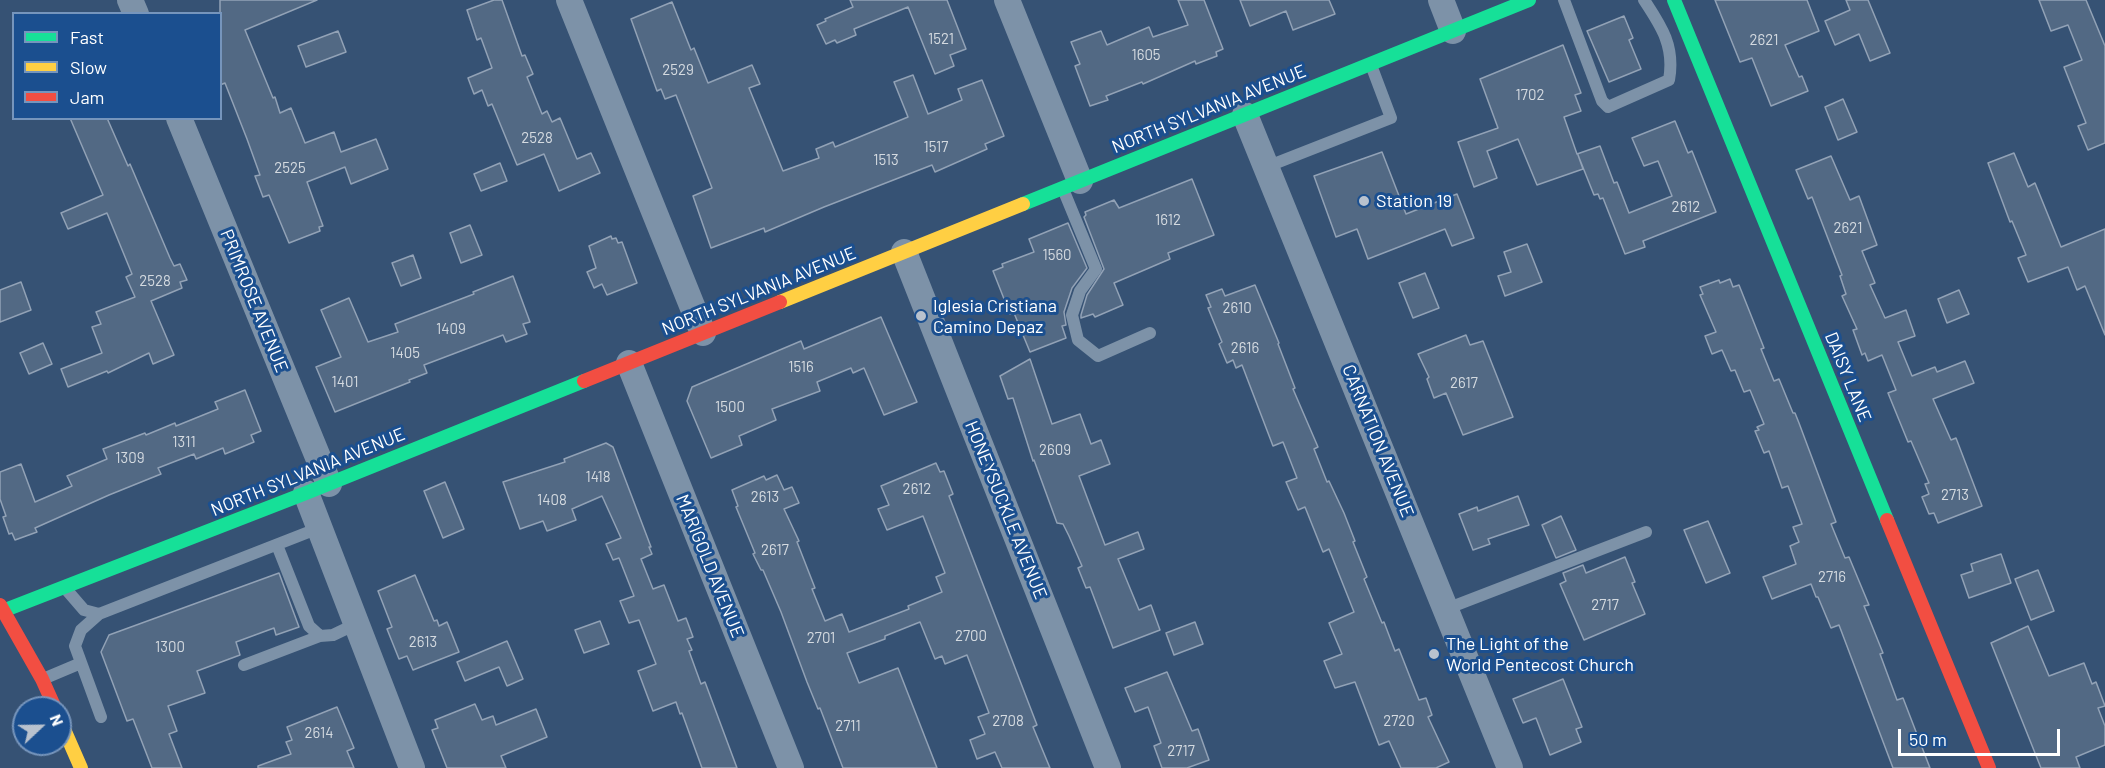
<!DOCTYPE html>
<style>
body{margin:0}
#map{position:relative;width:2105px;height:768px;overflow:hidden;background:#365274;font-family:Barlow,sans-serif}
canvas{display:block}
.legend{position:absolute;left:12px;top:12px;width:210px;height:108px;box-sizing:border-box;background:#1b4f8f;border:2px solid #7695bc;margin:0;padding:8px 10px;list-style:none;font-size:18px;color:#fff}
.legend li{display:flex;align-items:center;gap:12px;height:30px}
.legend b{width:30px;border:2px solid #7695bc}
.north{position:absolute;left:12px;top:696px;width:60px;height:60px;box-sizing:border-box;background:#1b4f8f;border:2px solid #7695bc;border-radius:50%;rotate:68deg;font-size:16px;font-weight:700;line-height:24px;text-align:center;color:#fff}
.north::after{content:'';display:block;margin:auto;width:21px;height:27px;background:#b9c2ce;clip-path:polygon(50% 0,100% 100%,50% 72%,0 100%)}
.scale{position:absolute;left:1898px;top:729px;width:162px;height:27px;box-sizing:border-box;border:3px solid #fff;border-top:0;padding-left:8px;font-size:18px;line-height:21px;white-space:nowrap;color:#fff;-webkit-text-stroke:4px #1b4f8f;paint-order:stroke}
</style>
<div id="map">
<canvas width="2105" height="768"></canvas>
<ul class="legend">
<li><b style="height:8px;background:#16e098"></b>Fast</li>
<li><b style="height:8px;background:#ffcf43"></b>Slow</li>
<li><b style="height:8px;background:#f24e42"></b>Jam</li>
</ul>
<div class="north">N</div>
<div class="scale">50 m</div>
</div>
<script>
const ctx = document.querySelector('canvas').getContext('2d');
ctx.lineJoin = 'round';
function fill(path, color) {
  ctx.fillStyle = color;
  ctx.fill(path, 'evenodd');
}
function strokePath(path, color, width, dash) {
  ctx.strokeStyle = color;
  ctx.lineWidth = width;
  ctx.lineCap = dash ? 'butt' : 'round';
  ctx.setLineDash(dash || []);
  ctx.stroke(path);
}
function drawText(font, color, halo, rows, align = 'center') {
  ctx.font = font + ' Barlow,sans-serif';
  ctx.lineWidth = 6;
  ctx.setLineDash([]);
  ctx.textBaseline = 'middle';
  ctx.strokeStyle = halo;
  ctx.fillStyle = color;
  for (const [text, x, y, turn = 0] of rows) {
    ctx.save();
    ctx.translate(x, y);
    ctx.rotate((+turn || 0) * Math.PI / 180);
    ctx.textAlign = isNaN(turn) ? turn : align;
    if (halo) ctx.strokeText(text, 0, 0);
    ctx.fillText(text, 0, 0);
    ctx.restore();
  }
}
const building = new Path2D(`
 M220,0H317L245,30L273,98L275,97L280,113L291,108L305,143L334,132L341,152L376,139L388,169L351,184L345,167L307,182L323,226L319,227L320,231L289,243L269,195L263,197L255,176L260,175L247,139L225,83L220,85Z
 M494,0H502L522,56L525,55L533,74L527,77L542,114L547,111L552,122L560,118L577,159L591,153L600,173L559,191L544,154L517,165L492,104L488,106L482,90L474,94L468,78L492,68L481,38L477,40L467,10Z
 M850,0H947L966,49L950,55L954,66L935,74L908,7L854,29L856,35L837,43L835,40L826,44L817,25L826,21L825,19L853,7Z
 M1178,0H1204L1223,49L1216,52L1217,56L1196,64L1195,61L1143,84L1142,82L1106,96L1108,100L1090,106L1075,66L1080,64L1071,42L1101,31L1107,45L1149,27L1153,37L1188,25Z
 M1240,0H1329L1335,14L1293,30L1286,11L1250,26Z
 M1715,0H1807L1819,31L1785,45L1799,77L1802,76L1808,91L1771,106L1752,58L1740,62Z
 M1846,0H1868L1890,53L1870,61L1859,34L1835,45L1825,21L1850,10Z
 M2039,0H2086L2105,46V143L2088,150L2078,126L2086,123L2064,67L2082,60L2068,25L2051,31Z
 M672,2L691,50L694,48L708,83L752,65L760,84L749,88L783,171L819,158L816,149L833,142L835,147L908,117L894,82L913,75L928,114L962,100L958,89L982,80L1004,136L985,144L987,149L935,172L932,165L824,207L765,232L764,228L711,248L693,196L712,188L676,95L665,99L661,89L657,91L631,19Z
 M1624,16L1633,38L1629,40L1641,69L1609,82L1587,31Z
 M338,31L346,52L306,67L298,46Z
 M1563,45L1581,93L1575,95L1581,111L1564,117L1577,154L1600,146L1614,183L1617,182L1629,213L1672,196L1658,161L1644,166L1632,138L1675,121L1688,153L1692,151L1716,212L1643,241L1645,247L1625,254L1603,198L1600,199L1598,194L1594,195L1578,155L1583,169L1537,185L1518,139L1487,151L1497,178L1474,187L1458,142L1498,128L1480,79Z
 M1843,99L1857,132L1838,140L1825,107Z
 M70,118H107L128,166L130,164L170,258L174,266L180,264L187,280L180,282L182,288L151,301L174,355L153,364L149,353L108,373L107,371L68,387L61,369L102,353L92,327L101,324L96,312L135,297L126,277L132,274L107,213L68,229L61,213L103,195Z
 M1382,152L1406,214L1457,194L1474,238L1452,246L1445,229L1368,259L1357,229L1336,237L1314,176Z
 M2014,153L2028,187L2035,183L2061,247L2105,229V335L2085,286L2077,290L2068,267L2028,282L2018,258L2026,255L2012,221L2010,222L1988,163Z
 M1831,156L1850,200L1859,196L1877,245L1862,251L1875,283L1870,285L1885,318L1906,310L1915,336L1898,342L1912,376L1935,367L1937,372L1965,361L1974,383L1933,399L1951,440L1956,438L1982,506L1938,523L1934,513L1929,514L1922,497L1929,494L1925,484L1929,483L1911,441L1908,442L1888,393L1896,390L1882,355L1868,361L1865,353L1862,355L1853,330L1857,329L1842,296L1846,294L1840,276L1842,275L1812,197L1808,199L1796,170Z
 M500,163L507,181L481,191L474,174Z
 M1192,179L1214,235L1168,253L1170,259L1114,283L1123,305L1095,317L1093,314L1081,318V315L1087,295L1104,269L1084,217L1086,215L1085,212L1114,200L1119,208Z
 M1068,223L1087,268L1072,288L1064,312L1066,325L1062,326L1066,338L1030,352L1014,313L1010,314L993,271L1003,267L1002,264L1034,252L1029,239Z
 M470,225L482,255L461,263L450,233Z
 M611,236L612,239L616,238L618,243L622,242L637,283L607,295L602,284L594,288L587,272L596,268L589,246Z
 M1527,244L1542,282L1505,296L1498,276L1511,272L1504,252Z
 M413,255L421,278L401,286L392,263Z
 M1425,273L1439,308L1413,318L1399,283Z
 M513,276L530,322L523,324L527,334L506,342L503,335L424,365L427,373L409,380L410,382L335,412L316,367L341,357L321,310L349,298L368,342L398,332L395,324L474,294L473,292Z
 M1730,279L1733,287L1739,285L1764,348L1761,349L1774,381L1779,379L1793,413H1795L1799,423L1836,522L1831,524L1845,558L1849,557L1869,605L1864,606L1883,653L1880,654L1897,700L1903,698L1930,768H1893L1839,625L1831,628L1818,597H1816L1811,584L1772,599L1763,577L1796,564L1790,546L1799,542L1793,527L1802,524L1788,486L1782,488L1769,451L1764,453L1755,431L1759,430L1757,427L1764,424L1750,390L1744,392L1735,370L1731,371L1722,350L1712,354L1705,336L1716,332L1700,295L1703,294L1700,287L1719,280L1720,283Z
 M21,282L31,310L0,322V290Z
 M1255,285L1279,343L1278,344L1295,388L1293,389L1318,447L1314,449L1327,482L1329,481L1344,513L1355,541L1353,542L1367,577L1364,579L1382,623L1384,622L1395,651L1399,649L1419,700L1426,698L1432,715L1428,717L1449,762L1436,768H1401L1389,741L1379,745L1355,682L1335,688L1324,661L1342,654L1329,623L1354,612L1329,549L1323,552L1305,507L1298,510L1286,482L1297,478L1283,442L1273,446L1242,365L1236,368L1233,360L1227,363L1219,344L1222,342L1208,308L1211,307L1206,295L1222,289L1225,296Z
 M1959,290L1969,314L1947,323L1938,299Z
 M881,317L917,402L884,415L864,368L853,373L851,368L817,382L820,391L772,409L776,420L739,436L742,445L711,458L687,401L692,387L801,341L804,349Z
 M1466,335L1470,345L1483,341L1513,417L1463,435L1446,393L1434,398L1427,379L1429,377L1418,354Z
 M43,343L52,364L29,374L20,353Z
 M1030,359L1052,424L1080,414L1091,444L1101,440L1110,464L1079,476L1105,545L1138,532L1144,549L1118,559L1139,610L1151,605L1160,630L1113,648L1090,587L1086,588L1078,568L1082,566L1069,536L1063,524L1057,523L1034,460L1033,461L1013,398L1008,399L1000,376Z
 M245,390L261,431L251,435L254,442L225,454L223,448L196,459L194,454L158,468L161,474L109,495L35,528L37,532L15,540L12,533L9,534L3,517L6,516L0,499V472L21,464L35,502L72,486L67,476L107,459L103,449L145,433L146,435L175,423L176,426L218,409L215,402Z
 M606,443L613,447L651,547H649L652,554L641,559L653,589L664,585L678,621L686,618L693,637L687,639L692,650L689,651L701,684L705,682L737,768H702L682,713L680,714L676,702L653,711L638,671L656,664L639,620L629,623L620,601L634,596L619,558L613,560L606,544L621,538L602,496L572,509L576,520L547,531L543,521L520,529L503,482L565,462L564,459Z
 M936,463L940,472L944,471L953,494L949,496L1037,725L1033,727L1050,768H1002L995,752L977,759L970,740L985,734L978,717L989,713L967,655L945,664L942,656L935,659L920,622L885,636V639L847,653L859,683L898,668L937,768H843L820,708L818,709L807,682L781,612L763,570H761L753,554L755,553L736,507L738,506L732,490L764,476L766,480L777,475L784,490L792,487L799,503L784,509L799,541L797,542L815,588L812,589L825,621L842,614L849,632L909,609L908,606L942,592L936,577L945,573L923,516L887,530L878,509L889,505L881,486Z
 M445,482L464,529L443,538L424,491Z
 M1518,496L1529,525L1488,539L1490,544L1473,550L1459,514L1477,507L1478,511Z
 M1561,516L1576,550L1556,558L1542,525Z
 M1708,521L1730,573L1706,583L1684,530Z
 M2001,554L2011,583L1969,598L1961,575L1973,571L1971,564Z
 M1625,557L1635,582L1632,583L1645,614L1584,640L1560,584L1566,581L1563,573L1583,565L1586,573Z
 M2038,570L2054,611L2031,620L2015,579Z
 M279,573L299,627L276,635L274,628L236,642L240,655L197,671L205,693L168,706L177,731L169,734L182,768H152L133,719L127,721L101,652L109,635Z
 M415,575L434,621L437,620L439,626L447,622L459,652L413,670L407,656L399,659L387,629L392,627L378,591Z
 M600,621L609,644L584,653L575,630Z
 M1195,622L1203,644L1174,655L1166,633Z
 M2028,626L2049,676L2084,663L2092,684L2096,682L2105,706L2098,708L2105,726V745L2076,757L2080,768H2041L1991,643Z
 M507,641L523,679L507,686L499,667L465,681L457,662Z
 M1167,672L1192,731L1198,729L1209,760L1187,768H1162L1154,746L1161,743L1148,707L1135,712L1125,688Z
 M1563,679L1582,727L1576,729L1581,742L1550,755L1536,718L1523,723L1513,699Z
 M475,704L482,720L493,716L496,725L536,709L547,737L501,756L506,768H447L432,730L438,728L435,720Z
 M337,707L354,748L347,751L354,768H258V766L291,754L286,742L292,740L287,727Z`);
fill(building, '#526984');
strokePath(building, '#92a2b6', 1.5);
strokePath(new Path2D(`
 M1564,0L1602,101L1608,107L1669,80C1675,47 1662,27 1644,0
 M1266,167L1391,118L1371,65
 M1063,189L1096,269L1080,291L1072,315L1078,340L1098,356L1150,333
 M277,545L309,626L320,636L333,635L356,624
 M65,588L84,610L99,614L319,528
 M1446,609L1646,532
 M99,614L81,630L75,646L101,717
 M244,665L320,636
 M43,679L81,663`), '#7d92a8', 12);
strokePath(new Path2D(`
 M130,0L136,14
 M569,0L703,333
 M1007,0L1080,181
 M1441,0L1453,31
 M1245,115L1510,768
 M179,118L329,484
 M904,252L1108,768
 M629,363L791,768
 M306,493L412,768`), '#7d92a8', 26);
strokePath(new Path2D(`
 M1674,0L1887,520
 M1023,204L1529,0
 M0,612L306,493L584,381`), '#16e098', 14);
strokePath(new Path2D(`
 M780,302L1023,204
 M60,720L81,768`), '#ffcf43', 14);
strokePath(new Path2D(`
 M584,381L780,302
 M1887,520L1989,768
 M0,605L42,679L55,708`), '#f24e42', 14);
for (const [x, y, r, color] of [
 [1364,201,6,"#b9c2ce"],
 [921,316,6,"#b9c2ce"],
 [1434,654,6,"#b9c2ce"]
]) {
  const dot = new Path2D();
  dot.arc(x, y, r, 0, 2 * Math.PI);
  ctx.fillStyle = color;
  ctx.fill(dot);
  strokePath(dot, '#1b4f8f', 2);
}
drawText('15px', '#d4dae0', null, [
 ["1521",941,39],
 ["2621",1764,40],
 ["1605",1146,55],
 ["2529",678,70],
 ["1702",1530,95],
 ["2528",537,138],
 ["1517",936,147],
 ["1513",886,160],
 ["2525",290,168],
 ["2612",1686,207],
 ["1612",1168,220],
 ["2621",1848,228],
 ["1560",1057,255],
 ["2528",155,281],
 ["2610",1237,308],
 ["1409",451,329],
 ["2616",1245,348],
 ["1405",405,353],
 ["1516",801,367],
 ["1401",345,382],
 ["2617",1464,383],
 ["1500",730,407],
 ["1311",184,442],
 ["2609",1055,450],
 ["1309",130,458],
 ["1418",598,477],
 ["2612",917,489],
 ["2713",1955,495],
 ["2613",765,497],
 ["1408",552,500],
 ["2617",775,550],
 ["2716",1832,577],
 ["2717",1605,605],
 ["2700",971,636],
 ["2701",821,638],
 ["2613",423,642],
 ["1300",170,647],
 ["2708",1008,721],
 ["2720",1399,721],
 ["2711",848,726],
 ["2614",319,733],
 ["2717",1181,751]
]);
drawText('18px', '#fff', '#1b4f8f', [
 ["NORTH SYLVANIA AVENUE",1209,109,-22],
 ["NORTH SYLVANIA AVENUE",759,291,-22],
 ["PRIMROSE AVENUE",254,301,68],
 ["DAISY LANE",1848,377,68],
 ["CARNATION AVENUE",1378,441,68],
 ["NORTH SYLVANIA AVENUE",308,472,-22],
 ["HONEYSUCKLE AVENUE",1006,510,68],
 ["MARIGOLD AVENUE",710,566,68]
]);
drawText('18px', '#fff', '#1b4f8f', [
 ["Station 19",1376,201],
 ["Iglesia Cristiana",933,306],
 ["Camino Depaz",933,327],
 ["The Light of the",1446,644],
 ["World Pentecost Church",1446,665]
], 'left');
</script>
